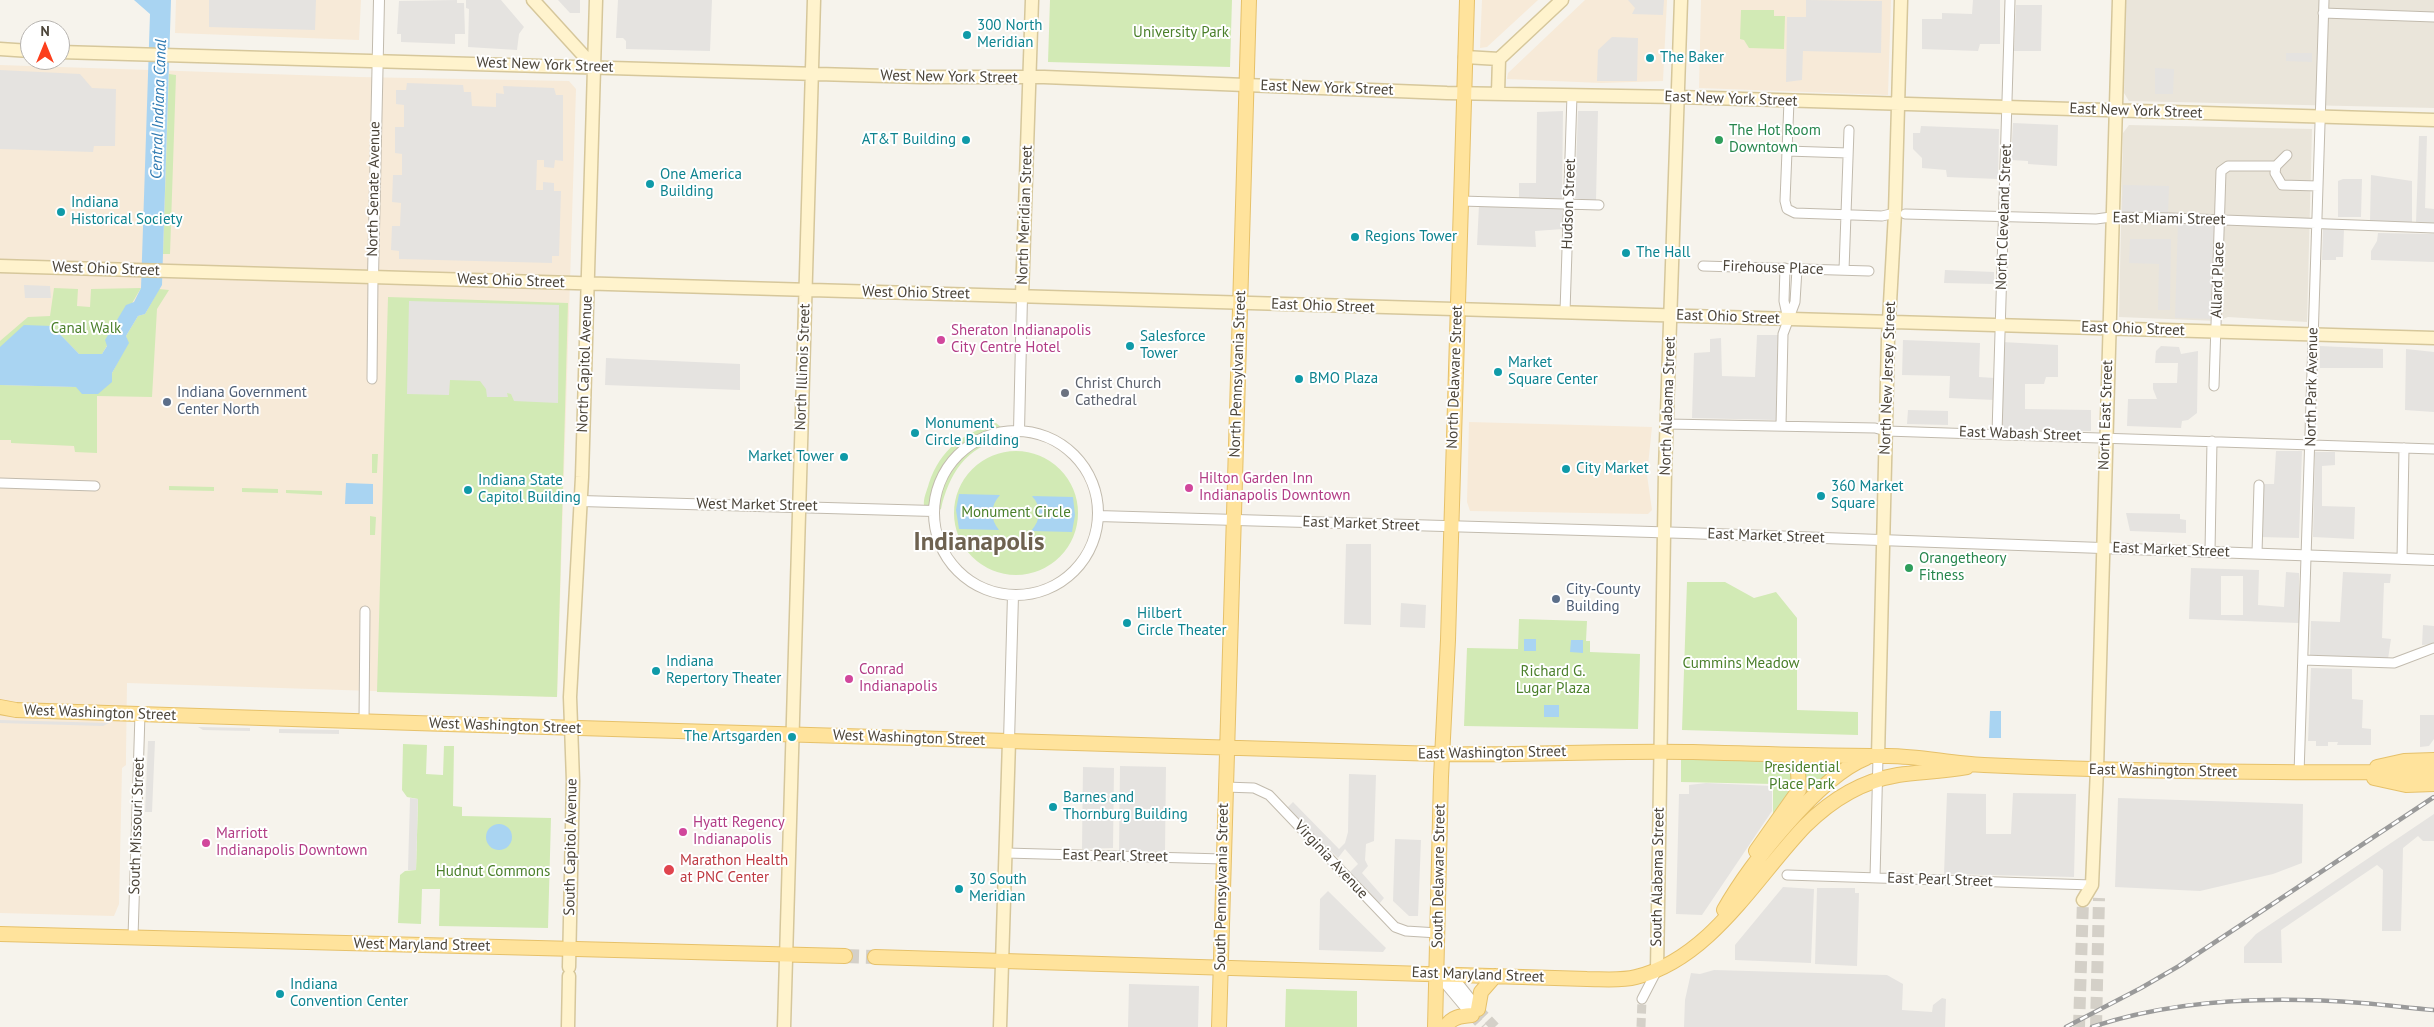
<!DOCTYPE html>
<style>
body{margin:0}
#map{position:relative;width:2434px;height:1027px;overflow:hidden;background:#f6f3ec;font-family:"PT Sans",sans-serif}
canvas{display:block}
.north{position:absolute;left:20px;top:20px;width:50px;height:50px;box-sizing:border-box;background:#fff;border:1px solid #b7b4b0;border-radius:50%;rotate:0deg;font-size:14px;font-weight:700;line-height:20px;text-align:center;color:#4b4439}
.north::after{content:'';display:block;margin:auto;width:18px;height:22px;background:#fc3f1d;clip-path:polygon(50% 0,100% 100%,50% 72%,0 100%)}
</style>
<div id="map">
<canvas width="2434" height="1027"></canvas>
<div class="north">N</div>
</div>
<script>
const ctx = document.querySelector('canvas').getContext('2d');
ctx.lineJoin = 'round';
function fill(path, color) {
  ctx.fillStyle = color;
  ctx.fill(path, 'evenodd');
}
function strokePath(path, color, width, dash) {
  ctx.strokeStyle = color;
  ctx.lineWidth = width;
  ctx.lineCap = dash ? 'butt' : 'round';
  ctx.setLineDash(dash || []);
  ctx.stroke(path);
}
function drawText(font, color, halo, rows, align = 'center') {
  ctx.font = font + ' "PT Sans",sans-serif';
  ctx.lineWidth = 4;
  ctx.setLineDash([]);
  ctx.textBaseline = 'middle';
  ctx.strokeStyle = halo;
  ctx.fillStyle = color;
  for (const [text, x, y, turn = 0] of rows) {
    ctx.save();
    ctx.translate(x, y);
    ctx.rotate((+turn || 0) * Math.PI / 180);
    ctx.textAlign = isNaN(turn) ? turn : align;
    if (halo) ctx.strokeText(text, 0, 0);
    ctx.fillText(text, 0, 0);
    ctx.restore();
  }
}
fill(new Path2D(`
 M2126,0H2434V108L2129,101L2124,93Z
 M2129,125L2312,129L2307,322L2228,317L2217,321L2119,317L2123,133Z`), '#eae5da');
fill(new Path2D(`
 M176,0H361L359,40L175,33Z
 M1482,0H1538L1487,47L1480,48Z
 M1585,0H1667L1663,81L1601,83L1507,79L1508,73Z
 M1701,0H1891L1888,95L1699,88Z
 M0,65L359,77L569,81L576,89L557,697L127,683L126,755V765L122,768L119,904L114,916L0,913Z
 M1469,422L1652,427L1647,475L1652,510L1648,514L1470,511L1467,502Z`), '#f7ead8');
fill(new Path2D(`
 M1050,0H1232L1230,67L1048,62Z
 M1741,10H1774V16H1785L1784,49L1749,48L1744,40L1740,39Z
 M169,74L176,75L170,254H163Z
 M54,288L78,289L77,306L90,307L91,289L141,288L102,354H79L52,326L0,348V341L28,317L50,316Z
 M159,289L169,290L157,309L152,397L97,396V453L75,452L74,446L11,443V440H0V385L76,387L112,373L128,343L126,336L138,316L145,314Z
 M388,297L568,303L557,697L377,692Z
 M996,423C1003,428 1006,433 1003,441C967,444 948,476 941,509L937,511L924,506C923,498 927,491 929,483C941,449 962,434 996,423Z
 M954 513a62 62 0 1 1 124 0a62 62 0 1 1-124 0Z
 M372,454H378L377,473H372Z
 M169,486L214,487V491L169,490Z
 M242,488L278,489V493L242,492Z
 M286,490L322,491V495L286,493Z
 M370,516L376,517L375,535H370Z
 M1687,582H1725L1754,598L1776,592L1797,618V710L1858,712V735L1682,730Z
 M1519,619L1587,621L1586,641H1590V652L1640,654L1638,729L1464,726L1467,648L1518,649Z
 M403,744L427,745L426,774L443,775L444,746H454L453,806L462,807V816L551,818L548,928L439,926L440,889H422L421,924L398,923L400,875L405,871L416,870L418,799L407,797L402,790Z
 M1681,759L1845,761L1806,794L1790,790L1785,800L1773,814V784L1681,782Z
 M1286,989L1357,991V1027H1285Z`), '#d2eab5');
fill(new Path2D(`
 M209,0H316L315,30L209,27Z
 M457,0V3H464L465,34H455V44L401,42V34H397L399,1Z
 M466,0H501L524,27L519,34L517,50L468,47L469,9L466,8Z
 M558,0H580V13H570Z
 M618,0H712L710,51L626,49V41L623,38H616Z
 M1628,0H1664L1663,15L1632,14L1635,8Z
 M1806,0L1882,1L1881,53L1803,51L1802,80L1786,82L1787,17H1806Z
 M1973,0H2000V44H1980L1978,51L1922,49V19H1942V13L1972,14Z
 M2016,5H2042L2041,51H2014Z
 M1612,37L1638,38L1637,81H1597L1598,50Z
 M2286,53H2312V62L2286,61Z
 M2155,68L2174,69L2173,94H2155Z
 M0,70L80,74L92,88L116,89L115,146H94L93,152L0,149Z
 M407,83L463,85L464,92H471L472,106L496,107V93L504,94L503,86L554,88L556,95H563V161L555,160L554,168L544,167V160H537L536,190H543V182L554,183V191H561L559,256H552V263L399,259V251L391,250L392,226H400L401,203L392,202L393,175H402V154L395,153V127H404V105L396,104V90H406Z
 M1563,111L1562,201L1519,199V183H1536L1537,112Z
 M1578,111H1598L1596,200H1575Z
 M2013,123L2058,125L2057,166L2028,164V161L2011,160Z
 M1921,126L1999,129L1998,179L1947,177L1946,170L1922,168V158L1913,149V133H1920Z
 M2419,136H2427L2425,208L2434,209V223H2416Z
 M2371,175L2412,181V223L2370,221Z
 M2343,179H2362L2361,217H2338V181Z
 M2123,185L2169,186L2168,215L2122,213Z
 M1479,205L1562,207L1563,229L1535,231L1536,247L1477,245Z
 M2178,222L2218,223L2215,319L2175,318Z
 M2323,229H2344L2343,257H2336V260H2322Z
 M2378,233L2434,234V262L2371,260V251L2377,241Z
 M2130,239H2171L2170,310H2158L2159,264L2129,263Z
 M1945,270L1994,272V284L1944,283Z
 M24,285L50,286L51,298H25Z
 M409,301L559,305L558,403L514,401L511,394L507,393L508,397H487L486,389L480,381L450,380L449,395L407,394Z
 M1757,335H1778L1776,420L1692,418L1694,353L1710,352V339L1721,338L1722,376L1755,377Z
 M1903,340L1980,343L1979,377L1995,378V400L1949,398L1950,376L1902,375Z
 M2002,342L2058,345V377H2046L2044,384H2025V409L2091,410V431L2000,430Z
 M2161,346L2179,347L2181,354L2198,351L2197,413L2188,420L2182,421L2181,428L2127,426L2128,399H2157L2153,389V383H2177L2178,363H2155L2156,351Z
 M2320,346L2383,349V368H2320Z
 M2406,349L2434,352V412L2405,410Z
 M606,358L740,364V390L605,385Z
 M1908,410L1948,411V425L1907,424Z
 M2276,451H2302L2299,538L2260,537L2262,484H2274Z
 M2315,452H2335V465L2322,466V506L2355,507L2354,539L2313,537Z
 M2126,513L2180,514V519L2186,520V533L2130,531Z
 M1346,544H1371V625L1344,624Z
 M2191,568L2259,570L2258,605L2284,607L2286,572L2299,573V623L2189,619ZM2221,576H2243V615H2221Z
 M2343,572L2391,574L2390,583H2384L2382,638L2391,639L2388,659L2310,656L2311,621L2340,622Z
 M1401,603L1426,605L1425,628L1400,627Z
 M2423,625L2434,626V644L2422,645Z
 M2311,668L2352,669V699L2363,700L2362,728L2371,729V745H2337L2338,742H2328V746H2316V741H2308Z
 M2420,715H2434V739L2429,746L2420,747Z
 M0,720L109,723L103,726L0,723Z
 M198,727L250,728V731L203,730Z
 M279,729L339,730V734L279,733Z
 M148,741H155L152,812H145Z
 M1120,766L1166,767L1165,851H1119Z
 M1083,767L1114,768L1113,848L1082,849Z
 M1349,774L1376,775L1374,841L1366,844L1365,860L1368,866L1362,873L1384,898L1379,904L1349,873L1358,864L1345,849L1338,858L1287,808L1293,802L1339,849L1345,843L1348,832Z
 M1706,783L1772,786V811L1702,915L1676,914L1679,794H1689V785Z
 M1947,793L1986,794V834H2011L2013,793L2076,794L2074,877L1944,874Z
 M410,798L418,799L416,870H408Z
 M2118,798L2303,804L2302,863L2273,874L2200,891L2115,887Z
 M2434,814V841H2423L2418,836L2403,848L2401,931H2382L2383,870L2377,865L2281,930L2282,963H2244V947L2256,934Z
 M1395,839L1421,840L1418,916H1409L1393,901Z
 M1783,887L1814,889L1811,963L1735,960V945Z
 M1817,888H1855V893H1859L1857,966L1815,964Z
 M1328,891L1386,948L1383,952L1319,950L1320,899Z
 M1714,970L1887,975L1903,984L1902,1010L1932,1012L1933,1005L1942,998L1946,999L1945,1027H1684L1685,1000L1691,973L1700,974Z
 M1129,984L1199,986L1198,1027H1128Z`), '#e5e3e0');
fill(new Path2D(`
 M134,0H171L162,285L145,314L138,316L126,336L129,343L112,373V382L98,394H82L76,387L0,385V347L24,325L52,326L79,354H102L107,346L105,340L126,305L134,302L141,288L150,14Z
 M346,483L373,484V504H345Z
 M959,494L1000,495C990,506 990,519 999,530L959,529L956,510Z
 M1032,496L1073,497L1075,515L1072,532L1031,531C1041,520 1042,507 1032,496Z
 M1524,639H1536V651H1524Z
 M1571,640H1583V653L1570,652Z
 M1544,705H1559V717H1544Z
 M1990,711H2001V738H1989Z
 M486 837a13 13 0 1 1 26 0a13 13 0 1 1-26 0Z`), '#a9d4f2');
strokePath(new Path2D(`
 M1641,1027L1642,999`), '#d4d0c8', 9, [9, 4.5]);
strokePath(new Path2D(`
 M1478,1009L1495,1027
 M1472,1015L1483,1027`), '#d4d0c8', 10, [10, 5]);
strokePath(new Path2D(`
 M2079,1027L2083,900
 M2096,1027L2099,898`), '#d4d0c8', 12, [12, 6]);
strokePath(new Path2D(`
 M845,956L875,957`), '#d4d0c8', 14, [14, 7]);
const minor = new Path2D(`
 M2323,13L2434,17
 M1789,101L1785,201L1787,209L1795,213L1882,216L1895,213
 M1787,151L1848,153
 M2276,166L2287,155
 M1461,201L1599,205
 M1905,214L2096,219L2111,217L2172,218L2434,228
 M1703,266L1869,271
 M1785,268L1784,301L1788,319
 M1844,270L1849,130
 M1565,312L1572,95
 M372,379L373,277
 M2214,386L2221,171L2228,166H2276L2275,173L2282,185L2318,186
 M1667,424L1875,428L1886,431L2434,449
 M1781,425L1783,334L1795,302L1797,269
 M1997,433L2010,0
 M0,483L95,486
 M2210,551L2212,441
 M2257,553L2259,485
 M2402,559L2404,448
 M2303,660L2394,663L2434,648
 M364,721L365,611
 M2299,774L2324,0
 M1225,787L1254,788L1269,795L1395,927L1406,931L1438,933
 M1006,853L1223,859
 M1787,875L2092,885
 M1875,878L1878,757
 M133,937L140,714
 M1642,999L1657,970`);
const tertiary = new Path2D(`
 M373,277L379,0
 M934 513a82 82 0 1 1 164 0a82 82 0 1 1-164 0Z
 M1019,431L1022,296
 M581,501L933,511
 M1098,516L1686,533L2434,560
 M1009,741L1013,595
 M1441,975L1459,985L1478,1009
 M1441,978L1472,1015`);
const secondary = new Path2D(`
 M533,0L594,67
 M0,49L30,51
 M60,52L921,77H1044L1447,93L1678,97L2434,120
 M1465,57L1499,59
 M1498,93L1499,59L1562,0
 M0,266L2434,338
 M1022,296L1032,0
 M1878,757L1888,339L1895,213L1901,0
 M2083,900L2092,885L2097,769L2119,0
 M569,967L573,781L570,697L582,477L596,0
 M1657,970L1665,471L1681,0
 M568,1027L569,976
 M784,1027L814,0
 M1000,1027L1009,741`);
const primary = new Path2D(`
 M0,707L16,710C490,725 964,742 1438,754C1523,756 1608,750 1693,752C1758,754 1823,756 1888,756C1920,756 1952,764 1984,765C2134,772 2284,773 2434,772
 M2377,767L2404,761L2434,760
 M2374,778L2406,785L2434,784
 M1756,851L1799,790L1798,771L1790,759L1784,755
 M1724,910C1749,866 1818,777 1866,758
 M0,934L845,956
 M875,957L1587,979C1603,979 1621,981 1636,977C1710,959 1756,877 1805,826C1830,801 1862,781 1898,775C1921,772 1944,771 1967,767
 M1478,1009L1481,992L1495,976
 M1219,1027L1249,0
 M1435,1027L1441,777L1448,640L1467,0
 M1446,1027C1451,1017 1461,1016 1472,1015`);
strokePath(minor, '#c2bbae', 11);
strokePath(tertiary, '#c2bbae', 12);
strokePath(secondary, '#d6c79b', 15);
strokePath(primary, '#e6c16a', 16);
strokePath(minor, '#fff', 9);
strokePath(tertiary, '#fff', 10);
strokePath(secondary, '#fff3cd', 12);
strokePath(primary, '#ffe39c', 14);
const rail = new Path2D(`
 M2066,1027L2141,988L2179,966L2434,797
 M2092,1027C2178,998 2273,996 2362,1003C2386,1005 2410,1008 2434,1010`);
strokePath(rail, '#9a9a9a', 4.5);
strokePath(rail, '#fff', 2.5, [8]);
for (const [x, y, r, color] of [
 [967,35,5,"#0f9aa8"],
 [1650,58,5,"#0f9aa8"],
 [966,140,5,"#0f9aa8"],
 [1719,140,5,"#2e9e5b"],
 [650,184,5,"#0f9aa8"],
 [61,212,5,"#0f9aa8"],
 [1355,237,5,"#0f9aa8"],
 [1626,253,5,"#0f9aa8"],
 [941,340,5,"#d1479c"],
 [1130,346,5,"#0f9aa8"],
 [1498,372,5,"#0f9aa8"],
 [1299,379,5,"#0f9aa8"],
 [1065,393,5,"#6b7280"],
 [167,402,5,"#5c6f8a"],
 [915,433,5,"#0f9aa8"],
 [844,457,5,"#0f9aa8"],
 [1566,469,5,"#0f9aa8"],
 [1189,488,5,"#d1479c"],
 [468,490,5,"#0f9aa8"],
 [1821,496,5,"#0f9aa8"],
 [1909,568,5,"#2e9e5b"],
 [1556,599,5,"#5c6f8a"],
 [1127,623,5,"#0f9aa8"],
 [656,671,5,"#0f9aa8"],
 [849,679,5,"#d1479c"],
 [792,737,5,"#0f9aa8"],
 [1053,807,5,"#0f9aa8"],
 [683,832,5,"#d1479c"],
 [206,843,5,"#d1479c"],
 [669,870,6,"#e0444e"],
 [959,889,5,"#0f9aa8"],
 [280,994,5,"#0f9aa8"]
]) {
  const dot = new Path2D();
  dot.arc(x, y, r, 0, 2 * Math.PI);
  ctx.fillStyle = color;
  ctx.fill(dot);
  strokePath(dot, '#fff', 2);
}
drawText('15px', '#0d838f', '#fff', [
 ["300 North",977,26],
 ["Meridian",977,43],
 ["The Baker",1660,58],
 ["AT&T Building",956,140,"right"],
 ["One America",660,175],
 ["Building",660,192],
 ["Indiana",71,203],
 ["Historical Society",71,220],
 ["Regions Tower",1365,237],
 ["The Hall",1636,253],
 ["Salesforce",1140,337],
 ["Tower",1140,354],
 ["Market",1508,363],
 ["Square Center",1508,380],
 ["BMO Plaza",1309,379],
 ["Monument",925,424],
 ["Circle Building",925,441],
 ["Market Tower",834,457,"right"],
 ["City Market",1576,469],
 ["Indiana State",478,481],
 ["Capitol Building",478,498],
 ["360 Market",1831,487],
 ["Square",1831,504],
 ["Hilbert",1137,614],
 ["Circle Theater",1137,631],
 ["Indiana",666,662],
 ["Repertory Theater",666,679],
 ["The Artsgarden",782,737,"right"],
 ["Barnes and",1063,798],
 ["Thornburg Building",1063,815],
 ["30 South",969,880],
 ["Meridian",969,897],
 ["Indiana",290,985],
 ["Convention Center",290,1002]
], 'left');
drawText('15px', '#4a7f2a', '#fff', [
 ["University Park",1181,33],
 ["Canal Walk",86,329],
 ["Monument Circle",1016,513],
 ["Cummins Meadow",1741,664],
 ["Richard G.",1553,672],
 ["Lugar Plaza",1553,689],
 ["Presidential",1802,768],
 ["Place Park",1802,785],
 ["Hudnut Commons",493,872]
]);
drawText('15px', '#4b4439', '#fff', [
 ["West New York Street",545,65,2],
 ["West New York Street",949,77,1],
 ["East New York Street",1327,88,2],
 ["East New York Street",1731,99,2],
 ["East New York Street",2136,111,2],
 ["North Senate Avenue",374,189,-89],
 ["Hudson Street",1569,204,-88],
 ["North Meridian Street",1025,215,-88],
 ["North Cleveland Street",2004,217,-88],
 ["East Miami Street",2169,219,1],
 ["Firehouse Place",1773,268,2],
 ["West Ohio Street",106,269,2],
 ["Allard Place",2218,280,-88],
 ["West Ohio Street",511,281,2],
 ["West Ohio Street",916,293,1],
 ["East Ohio Street",1323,306,2],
 ["East Ohio Street",1728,317,2],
 ["East Ohio Street",2133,329,2],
 ["North Capitol Avenue",585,364,-88],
 ["North Illinois Street",803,367,-88],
 ["North Pennsylvania Street",1238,374,-88],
 ["North Delaware Street",1455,377,-88],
 ["North New Jersey Street",1888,378,-88],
 ["North Park Avenue",2312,387,-89],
 ["North Alabama Street",1668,406,-88],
 ["North East Street",2106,415,-88],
 ["East Wabash Street",2020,434,2],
 ["West Market Street",757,505,1],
 ["East Market Street",1361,524,2],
 ["East Market Street",1766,536,2],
 ["East Market Street",2171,550,2],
 ["West Washington Street",100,713,2],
 ["West Washington Street",505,726,2],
 ["West Washington Street",909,738,2],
 ["East Washington Street",1492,753,-1],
 ["East Washington Street",2163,771,1],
 ["South Missouri Street",137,826,-88],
 ["South Capitol Avenue",571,847,-89],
 ["East Pearl Street",1115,856,1],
 ["Virginia Avenue",1331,860,47],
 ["South Delaware Street",1439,876,-89],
 ["South Alabama Street",1658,877,-89],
 ["East Pearl Street",1940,880,2],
 ["South Pennsylvania Street",1222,887,-89],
 ["West Maryland Street",422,945,1],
 ["East Maryland Street",1478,975,2]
]);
drawText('15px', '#27864d', '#fff', [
 ["The Hot Room",1729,131],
 ["Downtown",1729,148],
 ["Orangetheory",1919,559],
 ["Fitness",1919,576]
], 'left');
drawText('15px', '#b23c85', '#fff', [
 ["Sheraton Indianapolis",951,331],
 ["City Centre Hotel",951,348],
 ["Hilton Garden Inn",1199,479],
 ["Indianapolis Downtown",1199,496],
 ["Conrad",859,670],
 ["Indianapolis",859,687],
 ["Hyatt Regency",693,823],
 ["Indianapolis",693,840],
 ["Marriott",216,834],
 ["Indianapolis Downtown",216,851]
], 'left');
drawText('15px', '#5b616d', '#fff', [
 ["Christ Church",1075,384],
 ["Cathedral",1075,401]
], 'left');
drawText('15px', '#4e5e75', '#fff', [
 ["Indiana Government",177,393],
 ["Center North",177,410],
 ["City-County",1566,590],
 ["Building",1566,607]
], 'left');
drawText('15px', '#be3a42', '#fff', [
 ["Marathon Health",680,861],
 ["at PNC Center",680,878]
], 'left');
drawText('italic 16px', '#2e7ab2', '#fff', [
 ["Central Indiana Canal",159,109,-88]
]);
drawText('bold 25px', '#6e6250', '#fff', [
 ["Indianapolis",979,543]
]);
</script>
